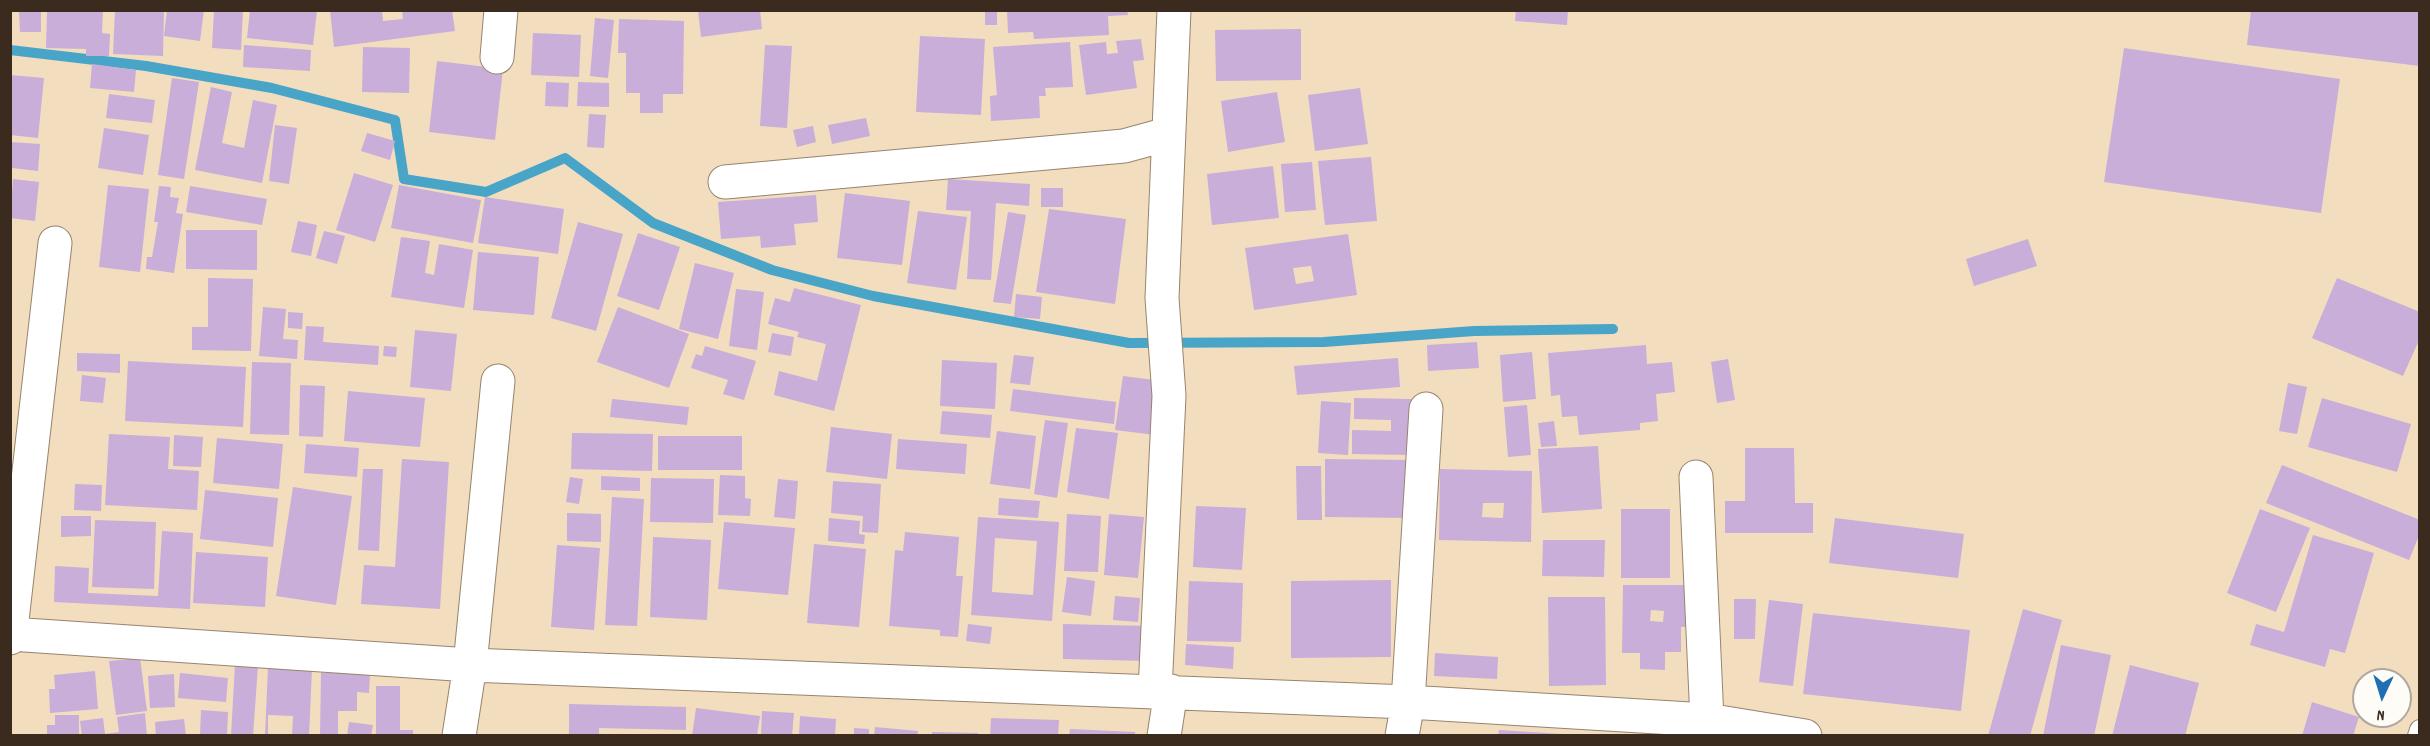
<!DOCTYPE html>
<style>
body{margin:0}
#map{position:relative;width:2430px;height:746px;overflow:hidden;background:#f3ddbf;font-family:Dekko,sans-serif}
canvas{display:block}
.frame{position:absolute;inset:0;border:12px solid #3b2a1e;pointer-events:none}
.north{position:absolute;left:2352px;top:668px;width:60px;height:60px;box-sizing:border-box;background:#fdfcf7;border:2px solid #afa8a0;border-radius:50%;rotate:184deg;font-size:16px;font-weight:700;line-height:24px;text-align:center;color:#3b2a1e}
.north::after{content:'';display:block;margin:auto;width:21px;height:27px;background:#1f6fb2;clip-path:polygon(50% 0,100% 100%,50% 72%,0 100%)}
</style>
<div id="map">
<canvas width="2430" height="746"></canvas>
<div class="frame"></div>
<div class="north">N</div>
</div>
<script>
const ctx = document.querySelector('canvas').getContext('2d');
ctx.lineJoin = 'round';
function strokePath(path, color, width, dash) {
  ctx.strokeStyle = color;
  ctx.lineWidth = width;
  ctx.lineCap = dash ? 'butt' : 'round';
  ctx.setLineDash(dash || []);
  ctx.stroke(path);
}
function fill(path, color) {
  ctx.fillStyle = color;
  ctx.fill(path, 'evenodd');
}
strokePath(new Path2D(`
 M10,50L146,66L272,88L395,120L404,179L486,192L565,158L653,223L772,270L873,296L1129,343L1324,342L1474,331L1613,329`), '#48a5c7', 10);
fill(new Path2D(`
 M19,10H41V32H20Z
 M47,10H103L102,33L110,34L109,56H86V49L46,48Z
 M115,10H164L163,56L113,54Z
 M167,10H204L200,41L164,36Z
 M214,10H243L241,50L212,48Z
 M250,10H317L313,45L247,38Z
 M330,10H382L383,21L403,19L402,10H452L455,31L334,47Z
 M698,10H760L762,29L701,37Z
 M985,10H997V25H985Z
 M1007,10H1127L1128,15L1108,16L1109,35L1034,39L1033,32L1008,33Z
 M1516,10H1568L1567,25L1515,21Z
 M2251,10H2420V66L2247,45Z
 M595,18L614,20L608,78L590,76Z
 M619,19L684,21L683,94H663V113H640V93H626V53H618Z
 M1301,29V80L1216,81L1215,30Z
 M533,33L581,35L579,77L531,75Z
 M920,36L985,39L981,115L916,112Z
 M1141,39L1144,60L1133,61L1137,88L1086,95L1079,45L1106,42L1107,54L1118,53L1116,41Z
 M1070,42L1073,87L1045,88L1046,96H1039L1040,118L991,121L990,96L997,95L993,47Z
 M244,45L311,50L310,71L243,67Z
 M765,45L792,46L787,128L760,126Z
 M363,47L410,48L409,93L362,92Z
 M2124,48L2340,79L2321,213L2104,182Z
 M437,61L503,69L495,140L429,132Z
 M92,64L136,70L134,92L90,88Z
 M10,75L44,78L38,138L10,135Z
 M172,78L199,82L184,179L158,175Z
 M546,82L569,83L568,107L545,106Z
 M578,82L609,83V107L577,106Z
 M211,87L232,92L222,143L244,148L253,100L277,105L262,183L195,170Z
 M1360,88L1368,144L1315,151L1308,95Z
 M1277,92L1285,142L1228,152L1221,101Z
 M109,94L155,100L152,123L106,118Z
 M589,114L606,115L604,148L587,147Z
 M866,118L870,136L832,144L828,125Z
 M275,125L297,128L289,184L269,181Z
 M813,126L816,142L797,147L793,130Z
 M104,128L149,135L143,175L98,168Z
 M367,133L395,141L390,160L361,151Z
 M10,142L40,144L38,171L12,168Z
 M1371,157L1377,221L1325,225L1318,161Z
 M1312,162L1316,210L1285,212L1281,164Z
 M1273,166L1279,218L1212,225L1207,174Z
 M354,173L393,185L375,242L336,230Z
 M13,179L39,182L35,221L10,218Z
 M948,179L1030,184L1029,206L996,203L991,280L967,279L971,211L946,210Z
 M108,185L149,189L140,272L99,267Z
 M399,185L481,200L473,243L391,228Z
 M159,186L171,187L170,197L179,198L176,213L183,214L174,273L146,269L147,257H152L158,222H154Z
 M190,186L267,199L262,225L186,212Z
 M1041,188H1063V207H1041Z
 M845,193L910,201L902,265L837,258Z
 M816,195L818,222L794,224L796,245L761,248L760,236L721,239L718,202Z
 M485,197L564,209L558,254L478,243Z
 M1049,209L1126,219L1115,304L1036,292Z
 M918,211L967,217L956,290L907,283Z
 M1008,212L1026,215L1011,304L993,302Z
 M298,221L317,225L311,256L291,252Z
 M578,222L623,234L596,331L551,318Z
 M186,230H257V270L186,269Z
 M324,231L345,236L337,264L316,258Z
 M638,233L680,247L659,310L617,296Z
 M1348,234L1357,295L1254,310L1245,248ZM1311,266L1314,281L1296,284L1293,268Z
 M401,237L430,241L425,273L434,275L439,244L473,250L464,308L391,297Z
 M2028,239L2037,266L1974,286L1966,259Z
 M478,252L539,257L534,315L473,310Z
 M695,263L734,273L718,339L679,329Z
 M208,278L253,279L251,351L192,350V327H208Z
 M2337,278L2420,312V338L2403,376L2312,338Z
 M794,288L861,305L834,411L774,395L779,371L817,381L826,344L797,337L799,332L768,324L775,298L790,302Z
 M736,289L764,292L757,350L729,346Z
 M1016,294L1042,297L1040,319L1014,317Z
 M263,307L286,309L283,339L298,340L297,359L259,356Z
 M618,307L689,334L669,388L597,362Z
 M288,312L303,313L302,329L288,328Z
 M306,326L324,327L323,342L379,346L378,365L304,360Z
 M415,330L457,334L451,391L410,387Z
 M772,333L794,337L791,356L768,352Z
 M1477,342L1479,368L1428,371L1427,345Z
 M1646,345L1647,364L1672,362L1675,392L1656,394L1658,421L1640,423V430L1579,435L1577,416L1562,417L1560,395L1551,396L1548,353Z
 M384,346L397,347L396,357L383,356Z
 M705,346L756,361L744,400L723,394L728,380L691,368L696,354L702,356Z
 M1532,352L1536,399L1503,402L1500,355Z
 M77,353L120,354V373L77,371Z
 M1014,355L1034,357L1030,385L1010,383Z
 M1398,358L1400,387L1297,395L1294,366Z
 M1728,359L1735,400L1717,403L1711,362Z
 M942,360L997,363L995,409L940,406Z
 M128,361L246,367L243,427L125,421Z
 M252,362L291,363L289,435L250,434Z
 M82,375L106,378L103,403L80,401Z
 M1123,376L1162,381L1155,435L1115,430Z
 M2288,383L2307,387L2297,434L2279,431Z
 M300,385L325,386L323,437L299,436Z
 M1013,389L1116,402L1114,424L1010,411Z
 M348,391L425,398L420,447L344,441Z
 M1354,398L1411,399L1410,455L1352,454V430L1391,431V420L1354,419Z
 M2322,398L2411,424L2397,472L2308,447Z
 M612,399L689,407L687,425L610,417Z
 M1321,401L1351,403L1348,455L1318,453Z
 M1527,405L1531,455L1508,457L1504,407Z
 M942,411L992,415L990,438L940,434Z
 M1045,420L1068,423L1057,498L1034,494Z
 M1554,421L1557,446L1541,447L1538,423Z
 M831,427L892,434L887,479L826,472Z
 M1076,428L1118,433L1109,499L1067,492Z
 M997,431L1036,436L1030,489L990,484Z
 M572,433L653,434L652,471L571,469Z
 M109,434L170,437L168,469L199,471L197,510L105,505Z
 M174,435L203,437L201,467L173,466Z
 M658,436H742V470H658Z
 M217,438L283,444L279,489L213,483Z
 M898,439L967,444L965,474L896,469Z
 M306,444L359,448L357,477L304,473Z
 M1598,446L1602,509L1542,513L1538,449Z
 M1745,448H1794L1795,503H1813V533H1725V501H1745Z
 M402,459L449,462L440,609L361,604L364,565L395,567Z
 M1325,459L1411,460L1410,518L1325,517Z
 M2282,465L2420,520V533L2409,560L2266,503Z
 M1296,466H1321L1322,520H1297Z
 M363,469H383L379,551L358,550Z
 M1440,469L1532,471L1531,542L1439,540ZM1483,503H1504L1503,518L1482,517Z
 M720,475L745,476V498L751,499L750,516L718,515Z
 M601,476L640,478V491L601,490Z
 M570,477L583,479L579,504L566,502Z
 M651,478L714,479L713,523L650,522Z
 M778,479L798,481L795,519L774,517Z
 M833,481L881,484L878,533L862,532L863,516L831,513Z
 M75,484L102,485L101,511L74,510Z
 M293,487L352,496L336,605L276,596Z
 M205,490L278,498L273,547L200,539Z
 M612,497L644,499L637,626L605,625Z
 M999,498L1040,501L1038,518L998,515Z
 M1196,506L1246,508L1242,570L1193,567Z
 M1621,509H1670V578H1621Z
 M2260,509L2310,528L2276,612L2227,593Z
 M567,513L601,514V542L567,541Z
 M1067,514L1101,516L1098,572L1064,571Z
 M1109,514L1144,517L1138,578L1104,575Z
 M61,516H91V536L61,537Z
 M978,517L1059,522L1052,621L971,615ZM995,538L1037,541L1033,595L992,592Z
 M829,518L860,521L859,534L865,535L864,544L828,541Z
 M1835,518L1964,534L1958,578L1829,563Z
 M95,520L156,522L154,589L92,587Z
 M724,522L795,528L788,595L718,589Z
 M162,531L193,533L190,609L54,602L55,566L89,568L88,593L158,596Z
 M905,532L959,537L956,576H963L958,637L940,636V630L889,626L895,550L903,551Z
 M2313,535L2374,553L2345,653L2330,649L2325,667L2250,645L2256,624L2284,632Z
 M653,537L711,540L707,620L650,617Z
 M1543,540H1605L1604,577L1542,576Z
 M814,544L866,549L859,627L807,623Z
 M557,545L600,548L594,630L551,627Z
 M196,552L268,557L265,607L193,603Z
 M1067,577L1095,581L1091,616L1062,612Z
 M1391,580V657L1291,658V581Z
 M1189,581L1243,583L1241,642L1187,641Z
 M1623,585H1686V627H1681V652H1665V670L1640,669V653H1622ZM1651,610L1664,611L1663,622L1650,621Z
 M1115,596L1140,598L1138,622L1113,620Z
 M1548,597H1605L1606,685L1549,686Z
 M1734,599H1756L1755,639H1734Z
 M1769,600L1803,604L1793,686L1759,682Z
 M2023,609L2062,620L2030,736H1988Z
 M1813,613L1970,630L1961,711L1803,694Z
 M968,624L992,627L990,644L966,641Z
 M1063,624L1149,626L1148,661L1063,659Z
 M1186,644L1234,647L1233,669L1185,665Z
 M2061,645L2111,655L2094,736H2043Z
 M1435,653L1498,657L1497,679L1434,676Z
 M140,658L147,711L116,715L109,661Z
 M235,664L258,665L253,736H231Z
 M2130,665L2199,683L2185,736H2112Z
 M268,667L312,669L309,736H292L293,716L268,715V736H265Z
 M95,671L98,709L50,713L49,689H55L54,675Z
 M180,673L228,678L226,702L178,698Z
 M321,673H370L369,693L357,692V711H338V736H320Z
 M174,674L175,707L150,708L148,676Z
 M376,686H400V730H413V736H376Z
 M2312,702L2359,717L2353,736H2302Z
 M569,704L686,707V730L599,728V736H569Z
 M696,708L760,716L757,736H692Z
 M201,710L228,712L227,736H200Z
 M762,711L794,713L792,736H761Z
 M145,713L147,736H82L80,721L103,718L105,734L119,732L117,717Z
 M55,715H79V736H47V725H55Z
 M800,716L836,719L835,736H799Z
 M991,718L1059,720L1058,736H990Z
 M184,719L186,736H156L155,722Z
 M349,722L373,725L371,736H347Z
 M875,727L918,731L917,736H874Z
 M854,728L869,729V736H854Z
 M1070,729L1135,732V736H1069Z
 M1499,730L1562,734V736H1498Z
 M932,732L978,733V736H932Z`), '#c8aed9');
const lane = new Path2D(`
 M2418,736L2420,730`);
const street = new Path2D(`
 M497,57L501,10
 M725,182L1124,146L1168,134
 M1696,477L1707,720
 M10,634L470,665L1408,702L1707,720L1805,736
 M10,638L55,243
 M1155,691L1169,396L1162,298L1174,10
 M459,736L470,665L498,381
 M1164,736L1171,691
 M1402,736L1408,702L1426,409`);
strokePath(lane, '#97846e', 22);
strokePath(street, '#97846e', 35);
strokePath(lane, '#fff', 20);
strokePath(street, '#fff', 33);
</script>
